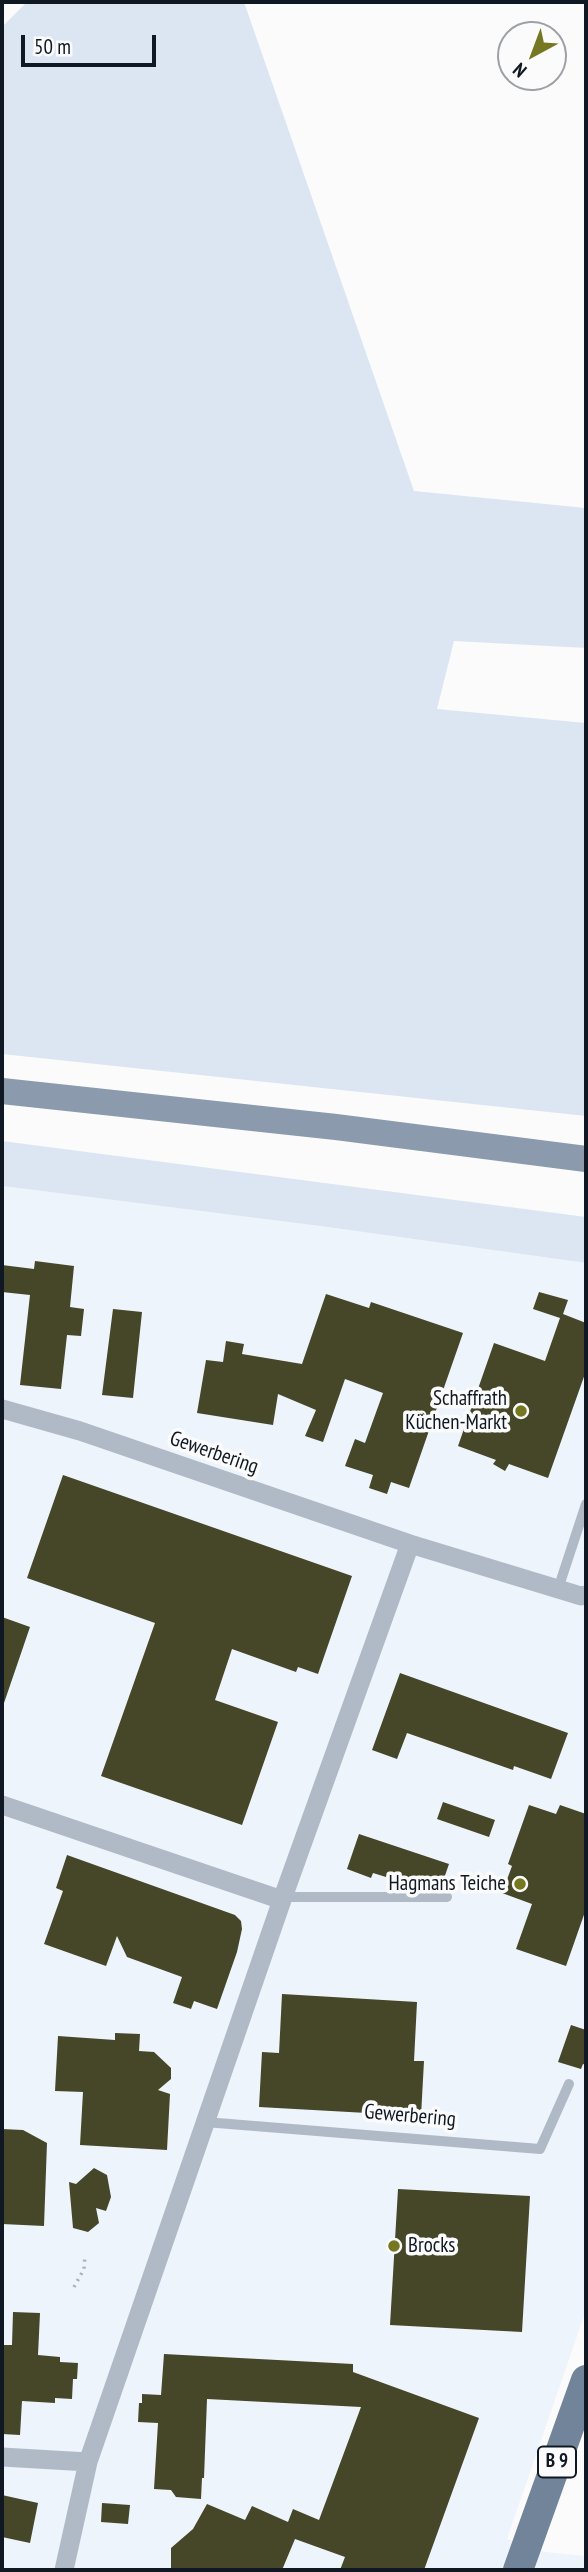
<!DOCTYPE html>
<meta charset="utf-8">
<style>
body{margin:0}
#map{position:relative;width:588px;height:2572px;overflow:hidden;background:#fbfbfb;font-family:"PT Sans Narrow",sans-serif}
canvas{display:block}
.frame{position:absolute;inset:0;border:4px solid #101923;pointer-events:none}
.north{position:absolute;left:497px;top:21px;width:70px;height:70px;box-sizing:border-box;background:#fbfbfb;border:2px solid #9da1a5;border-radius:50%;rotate:221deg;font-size:19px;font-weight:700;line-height:28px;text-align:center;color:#101923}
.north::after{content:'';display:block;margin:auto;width:24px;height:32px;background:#757820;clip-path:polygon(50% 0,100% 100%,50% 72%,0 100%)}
.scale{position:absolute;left:21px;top:35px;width:135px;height:32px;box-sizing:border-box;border:4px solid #101923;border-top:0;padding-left:9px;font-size:21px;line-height:24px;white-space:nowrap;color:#101923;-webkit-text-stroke:5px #fbfbfb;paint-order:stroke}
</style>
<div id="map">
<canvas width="588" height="2572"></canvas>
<div class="frame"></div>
<div class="north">N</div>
<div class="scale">50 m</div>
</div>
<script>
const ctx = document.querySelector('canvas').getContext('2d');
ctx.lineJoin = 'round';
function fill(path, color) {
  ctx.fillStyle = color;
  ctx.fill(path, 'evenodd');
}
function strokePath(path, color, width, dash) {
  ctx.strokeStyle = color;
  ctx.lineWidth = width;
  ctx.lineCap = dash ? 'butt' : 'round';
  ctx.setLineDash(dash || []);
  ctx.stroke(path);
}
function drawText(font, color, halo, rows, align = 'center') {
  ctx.font = font + ' "PT Sans Narrow",sans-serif';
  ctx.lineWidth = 7;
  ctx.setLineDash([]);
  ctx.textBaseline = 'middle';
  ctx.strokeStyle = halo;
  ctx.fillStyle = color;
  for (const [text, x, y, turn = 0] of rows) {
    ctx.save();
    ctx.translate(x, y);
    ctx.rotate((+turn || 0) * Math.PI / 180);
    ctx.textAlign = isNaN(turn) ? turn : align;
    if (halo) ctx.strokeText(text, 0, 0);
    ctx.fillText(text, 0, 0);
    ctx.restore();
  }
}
fill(new Path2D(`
 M2,1186L320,1226L586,1263V2310L507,2539L545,2552L586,2556V2570H2Z`), '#eef4fc');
fill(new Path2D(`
 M27,2H244L414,491L586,508V648L454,641L437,709L586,723V1116L2,1054V27Z
 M2,1141L586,1217V1263L320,1226L2,1186Z`), '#dce6f3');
fill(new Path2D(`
 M35,1261L74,1266L70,1307L84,1309L81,1336L67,1335L61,1389L20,1385L30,1295L2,1292V1265L34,1269Z
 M539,1292L568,1300L563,1314L586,1323V1371L548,1478L509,1464L505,1471L493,1464L496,1460L458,1446L494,1343L545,1361L560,1318L533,1309Z
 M326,1294L369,1308L371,1302L463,1333L409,1488L391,1482L387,1494L369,1488L373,1475L345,1466L355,1439L365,1443L383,1393L345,1379L323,1442L305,1436L316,1410L278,1394L273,1425L197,1413L206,1360L223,1362L226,1341L244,1344L242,1354L302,1364Z
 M113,1309L142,1312L133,1398L102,1395Z
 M63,1475L352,1576L318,1674L298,1667L296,1672L232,1649L215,1700L278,1722L242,1825L101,1776L155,1623L27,1578Z
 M2,1617L30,1627L4,1703H2Z
 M400,1673L568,1733L551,1779L514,1766L513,1770L407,1733L397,1759L372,1750Z
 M443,1802L495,1820L489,1837L437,1819Z
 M529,1805L556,1814L560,1805L586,1814V1909L566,1966L516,1949L532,1904L502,1893L512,1866L508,1864Z
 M359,1834L449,1864L440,1890L388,1872L386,1877L373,1873L371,1878L347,1869Z
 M67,1855L235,1915L241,1921L242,1929L237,1952L217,2009L194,2001L191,2009L173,2003L182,1977L127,1957L117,1936L106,1966L44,1944L63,1891L56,1888Z
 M282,1994L417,2002L414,2061H424L421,2116L259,2107L262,2052L279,2053Z
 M571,2025L586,2030V2065L583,2064L581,2069L558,2062Z
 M115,2033L140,2034L139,2051L154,2052L171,2068V2079L158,2090L170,2094L167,2150L80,2145L83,2092L55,2091L58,2036L115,2040Z
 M2,2129L23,2130L47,2143L44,2226L2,2224Z
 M94,2168L107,2175L111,2197L106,2211L96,2208L99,2223L88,2232L73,2228L69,2182L76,2184Z
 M398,2189L530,2196L522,2332L390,2325Z
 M13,2312L40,2313L38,2355L60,2357V2362L78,2363L77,2379H73L72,2399L55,2398V2403L22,2401L20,2435L2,2434V2345H12Z
 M164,2354L353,2364V2372L479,2418L424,2570H340L345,2557L295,2539L282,2570H171V2548L193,2529L207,2504L245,2520L252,2506L288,2522L293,2509L319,2520L361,2407L207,2399L204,2478H202L201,2499L176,2497L171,2490L154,2489L158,2423L138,2422L139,2403H142V2394L161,2395Z
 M2,2495L38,2503L30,2543L2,2537Z
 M102,2503L130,2505L128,2524L101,2522Z`), '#454728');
strokePath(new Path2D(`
 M74,2287L84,2269L85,2255`), '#adb0b3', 3.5, [2, 5]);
strokePath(new Path2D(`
 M558,1589L586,1504
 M284,1897H447
 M205,2122L540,2149L569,2084`), '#b0bac7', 10);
strokePath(new Path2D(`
 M2,1409L80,1431L410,1544L282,1900L88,2462
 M410,1544L581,1596L586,1595
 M2,1805L282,1900
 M2,2457L88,2462L64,2570`), '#b0bac7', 19);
strokePath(new Path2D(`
 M2,1091L336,1127L586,1159`), '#8b9aad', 26);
strokePath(new Path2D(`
 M518,2570L586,2380`), '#71849a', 30);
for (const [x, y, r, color] of [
 [521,1411,7,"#757820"],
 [520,1884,7,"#757820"],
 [394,2246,7,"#757820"]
]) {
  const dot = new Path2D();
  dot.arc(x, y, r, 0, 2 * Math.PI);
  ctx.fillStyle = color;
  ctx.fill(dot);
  strokePath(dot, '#fbfbfb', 2.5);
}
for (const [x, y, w] of [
 [557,2462,38]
]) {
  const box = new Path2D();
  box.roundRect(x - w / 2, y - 15.5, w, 31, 5);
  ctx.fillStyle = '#fbfbfb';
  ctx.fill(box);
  strokePath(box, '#101923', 2);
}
drawText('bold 19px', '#101923', null, [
 ["B 9",557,2462]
]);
drawText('21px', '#101923', '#fbfbfb', [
 ["Schaffrath",507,1399],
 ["Küchen-Markt",507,1423],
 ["Hagmans Teiche",506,1884],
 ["Brocks",408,2246,"left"]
], 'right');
drawText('21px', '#101923', '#fbfbfb', [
 ["Gewerbering",214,1453,19],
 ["Gewerbering",410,2116,5]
]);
</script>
